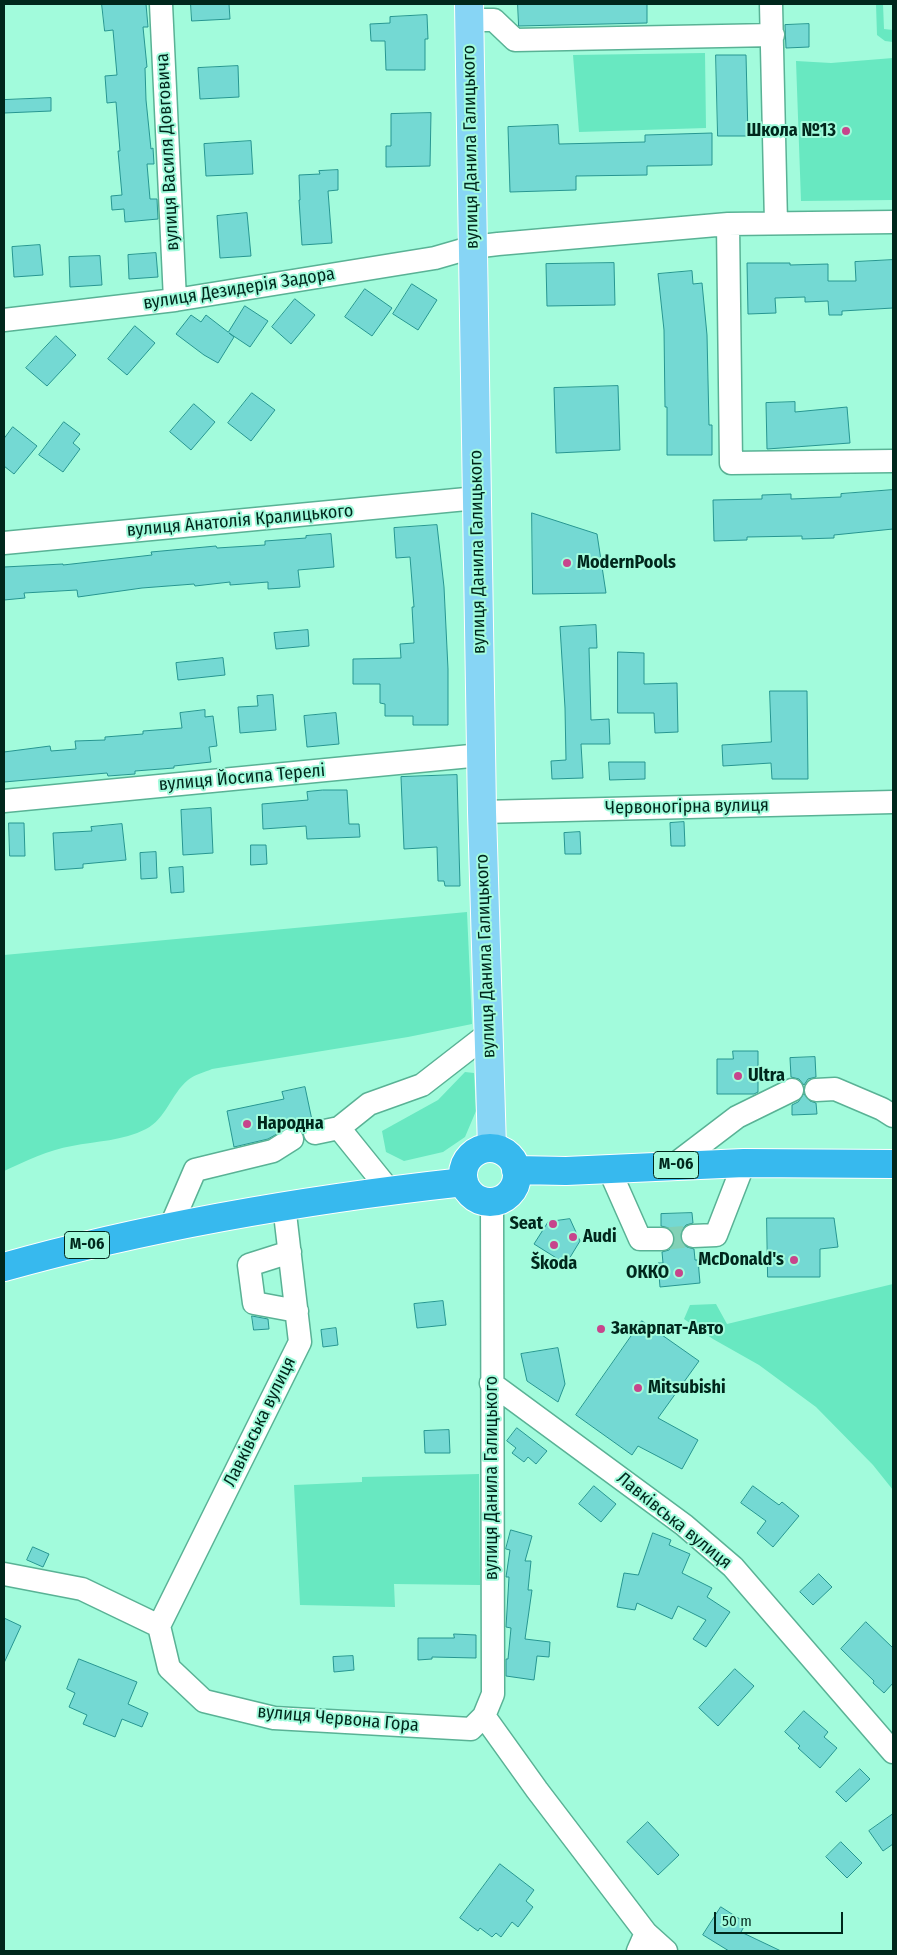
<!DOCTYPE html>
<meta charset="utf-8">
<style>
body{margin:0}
#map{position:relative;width:897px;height:1955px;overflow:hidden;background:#a2fbdc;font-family:"Fira Sans Condensed",sans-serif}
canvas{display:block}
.frame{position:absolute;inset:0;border:5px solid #00271c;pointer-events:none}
.scale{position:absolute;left:714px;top:1912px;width:129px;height:22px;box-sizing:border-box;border:2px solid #00271c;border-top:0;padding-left:6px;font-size:15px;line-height:18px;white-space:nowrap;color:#00271c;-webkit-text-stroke:4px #a2fbdc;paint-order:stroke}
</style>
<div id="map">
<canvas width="897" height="1955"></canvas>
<div class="frame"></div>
<div class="scale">50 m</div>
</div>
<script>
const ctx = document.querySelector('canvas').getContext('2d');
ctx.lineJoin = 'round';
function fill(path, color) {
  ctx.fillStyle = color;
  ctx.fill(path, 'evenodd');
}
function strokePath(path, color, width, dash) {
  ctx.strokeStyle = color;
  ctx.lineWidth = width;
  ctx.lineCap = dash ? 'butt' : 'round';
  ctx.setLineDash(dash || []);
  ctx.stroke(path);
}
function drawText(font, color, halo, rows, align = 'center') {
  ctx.font = font + ' "Fira Sans Condensed",sans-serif';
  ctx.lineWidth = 4;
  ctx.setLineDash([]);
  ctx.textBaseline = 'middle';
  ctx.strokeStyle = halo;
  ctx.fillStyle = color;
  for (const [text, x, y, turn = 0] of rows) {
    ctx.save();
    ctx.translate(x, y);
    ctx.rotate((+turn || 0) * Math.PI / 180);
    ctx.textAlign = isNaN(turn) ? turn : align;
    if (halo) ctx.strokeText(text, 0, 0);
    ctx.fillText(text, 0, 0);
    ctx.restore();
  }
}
fill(new Path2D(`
 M876,4H883L884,29L893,30V42L885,41L877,35Z
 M705,53L706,128L579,132L573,55Z
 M893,58V200L801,201L796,61L831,63Z
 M467,912L472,1024L408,1037L212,1069C205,1072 194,1075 188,1080C171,1094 166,1119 146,1129C123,1141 96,1141 72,1146C48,1150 26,1161 4,1171V955Z
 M465,1072L474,1073L476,1111L465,1137L443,1152L404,1161L386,1152L382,1131L438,1100Z
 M893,1284V1490L873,1465L816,1407L759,1365L713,1339L684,1319L690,1305L716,1304L727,1324Z
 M479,1474L480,1585L394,1584L395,1607L300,1605L294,1485L362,1482V1477Z`), '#68e8c1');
const building = new Path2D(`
 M102,4H146L148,27H143L147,67L145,68L146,100L151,149L153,148L154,164H147L150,199H157L158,219L125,222L124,209L112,210L111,196L122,195L118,151H120L116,102L107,103L105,76L117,75L113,30L105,31Z
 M191,4H229L230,19L192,21Z
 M518,4H647V23L519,26Z
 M427,15L428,39H425V70H386L385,41H371L370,24L390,23V17Z
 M809,24V47L786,48L785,25Z
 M716,55H746L748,136H718Z
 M238,66L239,97L200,99L198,68Z
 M51,98V111L4,113V100Z
 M431,113L430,166L386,167V146H391V114Z
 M558,125L559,144L645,142V135L712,133V165L647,166V175L576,176V190L510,192L508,127Z
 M251,141L253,174L206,176L204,144Z
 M338,170V190L328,191L332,243L302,245L299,200H300L299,175L320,174L319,171Z
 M247,213L251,256L220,258L217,216Z
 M40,245L43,275L14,277L12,247Z
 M156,253L158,277L129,279L128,255Z
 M100,256L102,285L70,287L69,257Z
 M893,260V308L842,311V315H829L828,301L805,302V297L775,298L776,313L748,314L747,263H790V265L828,264V281H856L855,262Z
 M614,263L615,305L547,306L546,264Z
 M692,271L693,284L702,283L707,335L709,425H712V455H667V407H665L664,330L658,274Z
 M412,284L437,300L418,330L393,314Z
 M365,289L392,308L372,336L345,317Z
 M295,299L315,315L291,344L272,327Z
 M245,306L268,321L250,347L229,333L234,337L218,363L204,355L176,334L191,315L201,322L206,315L228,332Z
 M135,326L155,343L127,375L108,359Z
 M56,336L76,355L47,386L26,368Z
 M618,386L620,450L556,453L554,388Z
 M252,393L275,410L251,441L228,423Z
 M795,402V412L847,407L850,443L767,449L766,403Z
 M194,404L215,422L191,450L170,432Z
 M64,422L80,434L73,443L80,449L63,472L39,455Z
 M13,427L37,446L14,474L4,466V439Z
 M893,490V529L834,535V538L802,539V536L747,537V540L714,541L713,500L762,499V495L791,494V499L841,497V494Z
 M532,513L597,534L606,593L533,594Z
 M437,525L444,587L448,669V725H413V716H385V704L380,703V684H353V659L401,658L400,644L414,643L412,607H414L410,557L396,558L394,528Z
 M331,534L334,567L298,570L300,587L268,589V582L230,585V582L195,586L194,584L142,588L78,597L77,590L24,593L25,598L4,600V567L63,564V565L152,555L151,552L216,546L217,548L265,545V541L306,538V536Z
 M596,625L597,648H589L591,720L609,719L610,744H581L583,778L552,779L551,761L566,760L565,708L560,627Z
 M308,630L309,646L276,649L274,633Z
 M618,652L644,653V684L677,683L678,732L655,733L654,713H618Z
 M223,658L225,675L178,680L176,663Z
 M770,691H807L808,779H772L771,763L723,766L722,745L771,742Z
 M273,695L276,730L240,733L238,707L258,706L257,696Z
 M205,710V717L213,716L217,746L209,747L211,762L174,766V768L135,771V774L108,776L107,773L4,782V752L50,746L51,751L76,749L75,741L105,740V737L143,734V731L182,728L180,713Z
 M336,713L339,744L307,747L304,716Z
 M609,762H645V779L610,780Z
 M457,775L460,886H445L444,881H438L437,847L404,849L401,777Z
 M323,790H347L349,824H359L360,837L307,839L306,826L263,829L262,804L308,800L307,792Z
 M211,808L213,853L183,855L181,810Z
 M684,822L685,846H671L670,823Z
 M9,823H24L25,856H10Z
 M122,824L126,860L83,864V868L55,870L53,833L92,831L91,827Z
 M580,832L581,854H565L564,833Z
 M251,845H266L267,864L251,865Z
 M156,852L157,878L141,879L140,853Z
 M183,867L184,892L171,893L169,868Z
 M733,1051H758V1092L754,1094H717V1059H733Z
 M815,1057L816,1077L808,1079L804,1085L799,1079L791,1077L790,1058Z
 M305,1087L312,1120L306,1124L302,1131L298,1127L291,1126L268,1139L234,1147L227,1111L284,1099L282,1092Z
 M804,1094L810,1101L816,1103L817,1114L792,1115V1105L798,1102Z
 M692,1213L693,1223L686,1225L682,1230L680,1237L682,1243L687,1247L694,1249L695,1260H698L700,1283L660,1287L658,1263H663L662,1252L669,1250L674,1245L675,1239L674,1233L669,1228L661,1226V1214Z
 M767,1218H834L838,1247L820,1249V1277H768Z
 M570,1219L580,1241L566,1264L534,1244L548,1222Z
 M443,1301L446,1325L417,1328L414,1304Z
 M252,1316L268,1319L269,1329L254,1330Z
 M642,1321L699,1361L658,1418L698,1440L682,1469L638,1446L632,1455L576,1415Z
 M336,1328L338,1345L323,1347L321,1330Z
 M558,1348L565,1384L558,1402L527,1381L521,1354Z
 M517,1428L547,1451L536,1464L528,1457L524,1462L512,1453L516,1448L507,1441Z
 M449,1430L450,1453H425L424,1431Z
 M594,1486L616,1504L601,1522L579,1504Z
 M753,1486L779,1505L782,1502L799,1516L773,1547L757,1533L766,1521L741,1503Z
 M511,1530L532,1536L525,1561H531L528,1590H532L525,1639L550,1642L549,1657L537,1656L534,1680L506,1676V1659H508L511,1628L506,1627L509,1577H506L510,1550L506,1549Z
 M653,1533L671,1540L669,1545L690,1554L682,1573L712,1588L707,1597L730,1612L706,1647L693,1639L706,1620L678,1606L672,1619L637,1603L635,1610L617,1607L624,1573L638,1575Z
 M33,1547L49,1554L43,1567L27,1560Z
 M819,1574L832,1587L813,1605L800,1592Z
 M4,1618L21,1626L4,1663Z
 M866,1622L893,1648V1683L884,1693L873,1683L874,1681L841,1649Z
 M454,1634L476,1635V1658L432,1657V1659L418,1660V1638H454Z
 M353,1656L354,1670L334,1672L333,1657Z
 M79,1659L137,1682L128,1704L148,1713L142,1727L122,1719L115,1737L83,1724L87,1715L69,1707L75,1693L67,1689Z
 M735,1669L754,1686L718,1726L699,1708Z
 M804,1711L828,1732L824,1737L837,1748L820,1768L798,1748L800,1746L785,1732Z
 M860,1769L870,1779L846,1802L836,1792Z
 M893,1814V1844L883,1851L869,1831Z
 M648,1822L679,1855L658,1875L627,1842Z
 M841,1842L862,1863L847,1878L826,1857Z
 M500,1864L534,1890L526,1901L533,1907L518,1927L512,1922L501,1937L496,1933L492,1937L480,1928L478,1931L460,1918Z
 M721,1907L746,1923L741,1932L781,1951H729L703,1935Z`);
fill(building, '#74d9d3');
strokePath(building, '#279691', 1);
strokePath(new Path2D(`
 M662,1239L693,1236`), '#82d1b6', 22, [22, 11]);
const minor = new Path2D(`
 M161,4L175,300
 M771,4L776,223
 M470,20H494L515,40L773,35
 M728,224L731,463L893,461
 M4,320L175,300L435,258L473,247L498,244L728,224L893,222
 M4,543L477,498
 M4,801L481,755
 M482,812L893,802
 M816,1090L835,1089L882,1109L893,1116
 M339,1128L369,1104L422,1085L489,1033
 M315,1133L339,1128L389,1190
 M674,1165L737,1117L792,1090
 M609,1169L640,1239H662
 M170,1228L195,1170L273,1151L292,1139
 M693,1236L716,1235L744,1163
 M290,1252L249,1265L254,1303L297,1311
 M491,1383L684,1525L733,1567L893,1752
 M4,1574L82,1589L159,1626L169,1668L204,1701L274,1718L471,1729L484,1716L537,1790L646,1933L666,1951
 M159,1626L300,1342L284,1205
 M484,1716L493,1694L492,1202
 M638,1951L646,1933`);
const major = new Path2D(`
 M469,4L482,812L492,1148`);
const highway = new Path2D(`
 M463 1175a27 27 0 1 1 54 0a27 27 0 1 1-54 0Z
 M516,1170L566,1171L744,1163L893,1164
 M4,1267C154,1225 309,1199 464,1182`);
strokePath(minor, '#59b295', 25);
strokePath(major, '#fff', 30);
strokePath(highway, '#fff', 30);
strokePath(minor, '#fff', 22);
strokePath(major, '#87d5f5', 28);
strokePath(highway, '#37b9ee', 28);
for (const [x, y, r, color] of [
 [846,131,5,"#c7458c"],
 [567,563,5,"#c7458c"],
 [738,1076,5,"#c7458c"],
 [247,1124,5,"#c7458c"],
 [553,1224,5,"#c7458c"],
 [573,1237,5,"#c7458c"],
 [554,1245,5,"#c7458c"],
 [794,1260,5,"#c7458c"],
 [679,1273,5,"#c7458c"],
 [601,1329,5,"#c7458c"],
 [638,1388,5,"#c7458c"]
]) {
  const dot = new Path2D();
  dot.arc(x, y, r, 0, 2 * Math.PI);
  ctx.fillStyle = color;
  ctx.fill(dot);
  strokePath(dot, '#a2fbdc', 2);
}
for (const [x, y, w] of [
 [676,1165,45],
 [87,1245,45]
]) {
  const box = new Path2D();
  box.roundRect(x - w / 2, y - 13.5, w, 27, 4);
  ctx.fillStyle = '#a2fbdc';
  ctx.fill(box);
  strokePath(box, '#00271c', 1);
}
drawText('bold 16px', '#00271c', null, [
 ["М-06",676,1165],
 ["М-06",87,1245]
]);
drawText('bold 18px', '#00271c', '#a2fbdc', [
 ["Школа №13",836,131,"right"],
 ["ModernPools",577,563],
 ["Ultra",748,1076],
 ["Народна",257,1124],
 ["Seat",543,1224,"right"],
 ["Audi",583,1237],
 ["McDonald's",784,1260,"right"],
 ["Škoda",554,1264,"center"],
 ["ОККО",669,1273,"right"],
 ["Закарпат-Авто",611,1329],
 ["Mitsubishi",648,1388]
], 'left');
drawText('18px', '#00271c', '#a2fbdc', [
 ["вулиця Данила Галицького",471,147,-91],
 ["вулиця Василя Довговича",168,152,-93],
 ["вулиця Дезидерія Задора",239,289,-9],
 ["вулиця Анатолія Кралицького",240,521,-5],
 ["вулиця Данила Галицького",478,552,-91],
 ["вулиця Йосипа Терелі",242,778,-5],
 ["Червоногірна вулиця",687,807,-1],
 ["вулиця Данила Галицького",486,956,-92],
 ["Лавківська вулиця",260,1422,-64],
 ["вулиця Данила Галицького",492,1478,-90],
 ["Лавківська вулиця",674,1521,39],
 ["вулиця Червона Гора",338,1719,5]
]);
</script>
